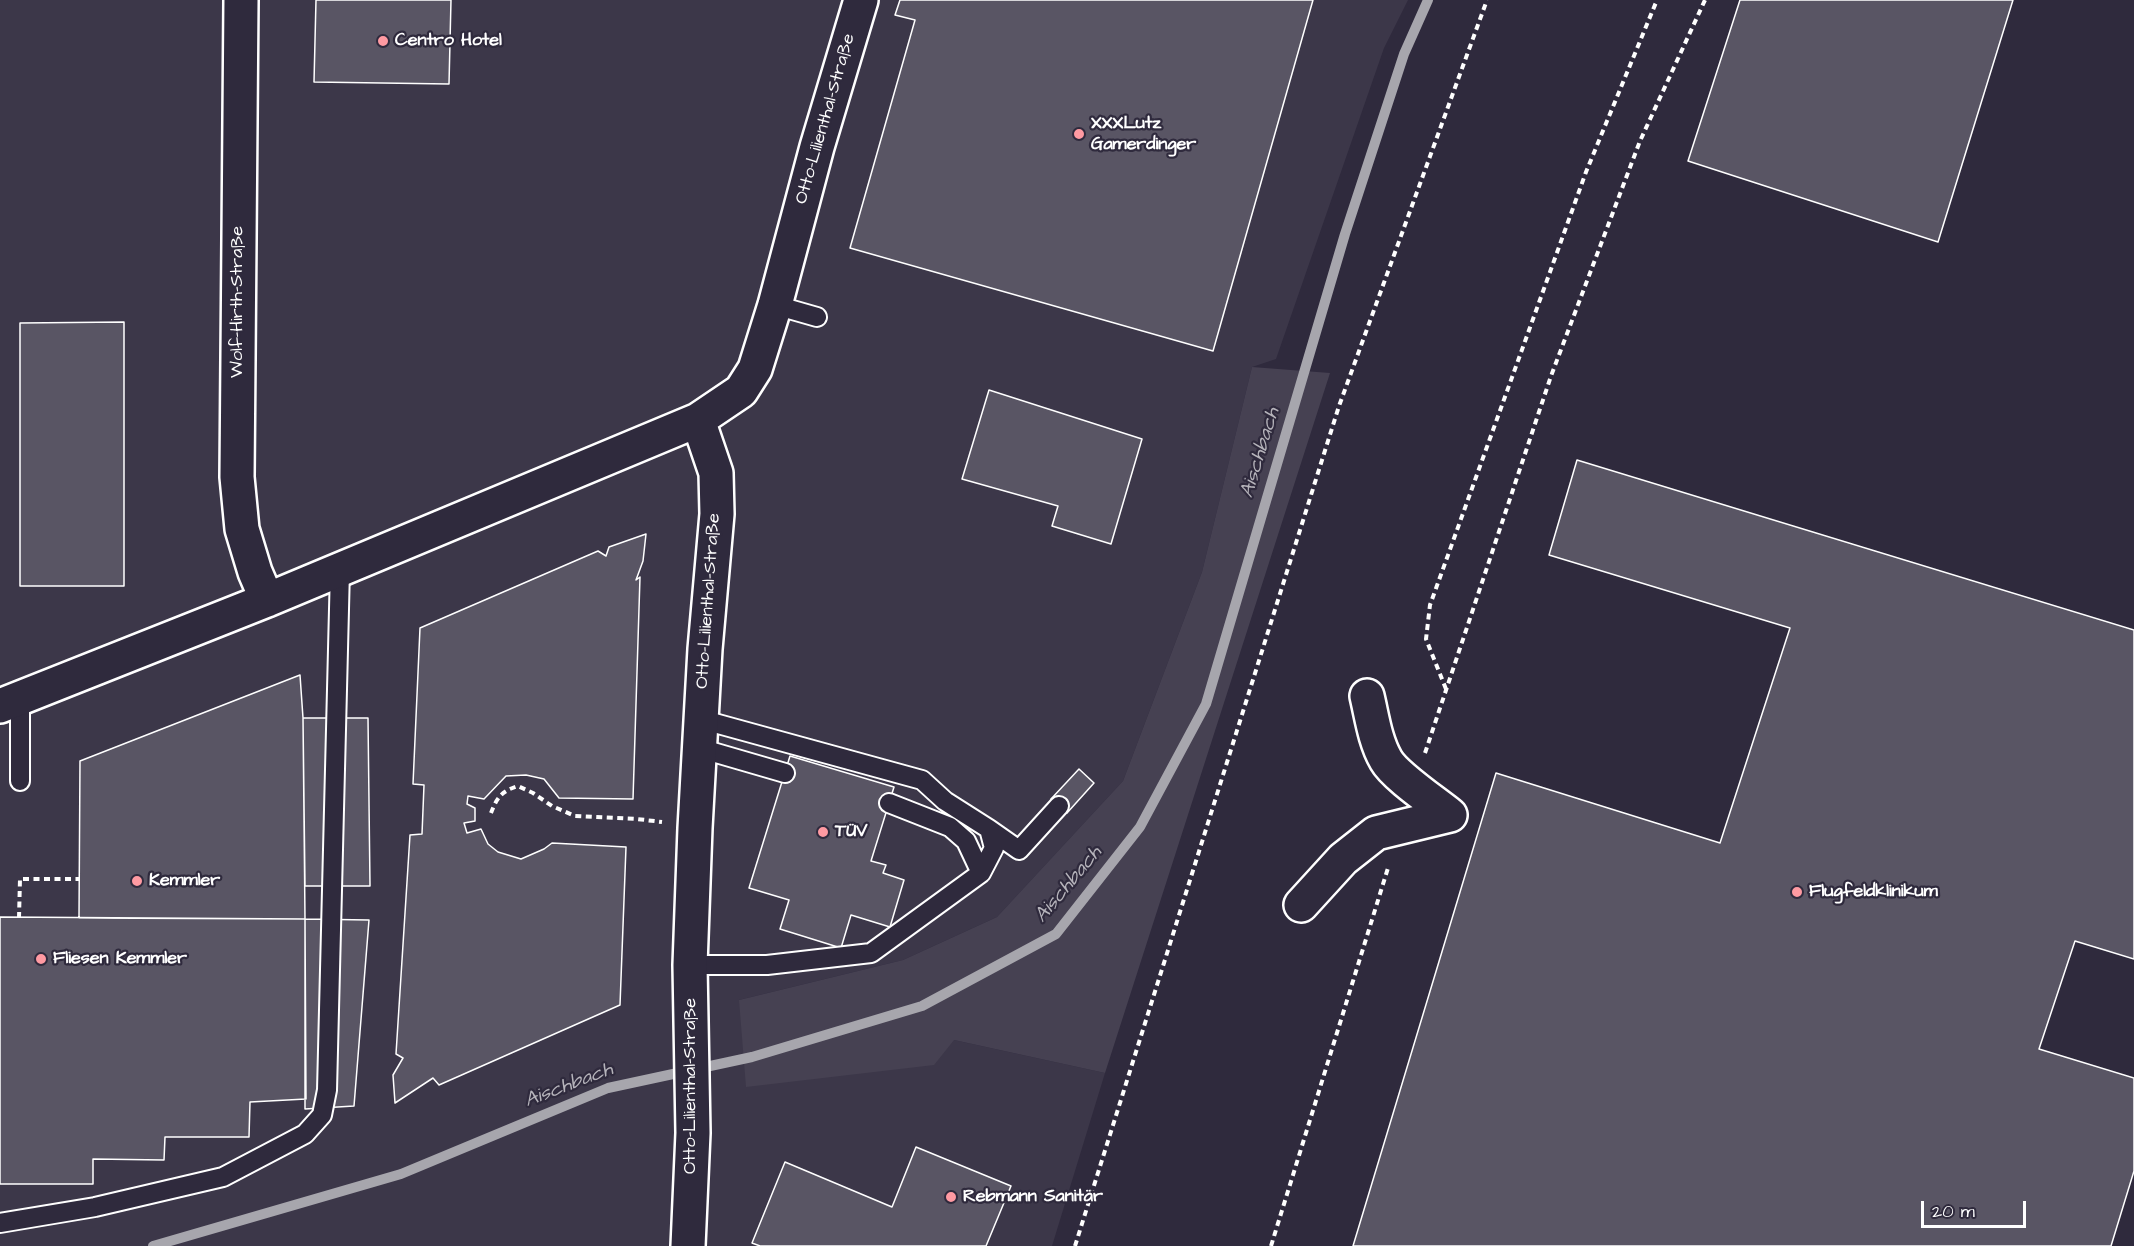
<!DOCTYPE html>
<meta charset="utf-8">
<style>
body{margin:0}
#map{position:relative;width:2134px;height:1246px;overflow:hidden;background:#2f2a3d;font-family:"Architects Daughter",sans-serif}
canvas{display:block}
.scale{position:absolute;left:1921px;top:1201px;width:105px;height:27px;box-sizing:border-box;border:3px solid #fff;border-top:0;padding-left:8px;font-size:18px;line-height:21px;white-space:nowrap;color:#fff;-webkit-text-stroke:4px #2f2a3d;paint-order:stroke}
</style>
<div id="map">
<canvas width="2134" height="1246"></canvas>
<div class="scale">20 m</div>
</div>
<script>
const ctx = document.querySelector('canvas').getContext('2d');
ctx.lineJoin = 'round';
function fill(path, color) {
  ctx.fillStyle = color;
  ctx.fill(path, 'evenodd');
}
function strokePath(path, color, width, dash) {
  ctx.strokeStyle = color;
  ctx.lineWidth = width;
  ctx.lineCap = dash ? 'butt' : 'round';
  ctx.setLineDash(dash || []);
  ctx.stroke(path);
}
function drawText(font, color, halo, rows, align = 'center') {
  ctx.font = font + ' "Architects Daughter",sans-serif';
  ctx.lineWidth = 4.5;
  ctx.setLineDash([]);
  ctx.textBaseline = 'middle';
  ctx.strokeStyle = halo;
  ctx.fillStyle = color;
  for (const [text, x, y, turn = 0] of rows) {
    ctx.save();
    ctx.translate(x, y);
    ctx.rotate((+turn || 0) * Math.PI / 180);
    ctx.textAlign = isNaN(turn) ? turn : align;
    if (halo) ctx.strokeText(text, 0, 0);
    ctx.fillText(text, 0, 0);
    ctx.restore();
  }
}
fill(new Path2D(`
 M0,0H1408L1384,48L1276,359L1252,367L1202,572L1123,781L997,917L903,960L739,1000L954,1040L1105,1073L1052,1246H0Z`), '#3c3749');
fill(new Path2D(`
 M1252,367L1330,373L1105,1073L954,1040L934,1065L746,1087L739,1000L903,960L997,917L1123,781L1202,572Z`), '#464152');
strokePath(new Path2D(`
 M153,1246L401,1174L608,1088L752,1057L922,1006L1056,934L1140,827L1206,704L1345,234L1404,54L1428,0`), '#a7a6ad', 10);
const building = new Path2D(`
 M316,0H451L449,84L314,82Z
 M900,0H1313L1213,351L850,248L915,20L895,15Z
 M1740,0H2013L1938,242L1688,161Z
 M124,322V586H20V323Z
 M989,390L1142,439L1111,544L1052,526L1058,506L962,479Z
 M1577,460L2134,630V959L2075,941L2039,1049L2134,1078V1171L2111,1246H1353L1496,773L1720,843L1790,628L1549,555Z
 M646,534L643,561L636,580L640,577L633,799L559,798L544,779L526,775L506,776L484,799L468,796L467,804L475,808V821L464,823L467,833L481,829L488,844L498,852L521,859L544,849L552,843L626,847L620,1005L439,1085L433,1078L395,1103L393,1075L403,1058L396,1054L410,835L422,834L424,785L413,784L420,628L598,551L606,556L609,547Z
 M300,675L303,718L305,919L79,918L80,761Z
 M303,718H368L370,886H305Z
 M790,756L894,787L871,861L886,865L883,873L904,880L890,927L851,915L841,948L780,929L789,900L749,888Z
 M1079,769L1094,783L1067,813L1051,799Z
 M0,917L305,919L306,1099L250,1102L249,1137H165L164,1160L93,1159V1184H0Z
 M305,919L369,920L354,1106L305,1109Z
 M916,1147L1011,1186L986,1246H760L752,1243L785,1162L892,1207Z`);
fill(building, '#595564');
strokePath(building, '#fff', 1.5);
const lane = new Path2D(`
 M775,305L817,317
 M20,698V781
 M699,748L785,773
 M889,803L950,827L966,841L981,873
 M989,829L1019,850L1059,806
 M690,965H767L871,953L981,873L994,848L989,829L945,801L922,780L700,719
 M0,1223L95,1207L223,1177L305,1134L322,1115L327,1090L340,569`);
const street = new Path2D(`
 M241,0L237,477L242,529L255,572L267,600
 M1367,696C1372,717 1375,741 1386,760C1395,776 1434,802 1450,815
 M0,706L267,600L698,420
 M1301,905L1343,859L1376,833L1450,815
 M688,1246L693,1133L690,965L695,828L705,649L717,514L716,473L698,420L741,391L755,369L775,305L817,147L861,0`);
strokePath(lane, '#fff', 22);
strokePath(street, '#fff', 38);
strokePath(new Path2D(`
 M1446,689L1426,639L1430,605L1586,172L1657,0
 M1425,753L1551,376L1640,141L1705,0
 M491,813C497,797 502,791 518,786L533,793L552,806L575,816L637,819L662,822
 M19,918L20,879H80
 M1075,1246L1339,406L1487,0
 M1271,1246L1388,868`), '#fff', 4, [6, 4.5]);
strokePath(lane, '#2f2a3d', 18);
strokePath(street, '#2f2a3d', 33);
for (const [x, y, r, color] of [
 [383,41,6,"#ff9aa2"],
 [1079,134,6,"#ff9aa2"],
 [823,832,6,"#ff9aa2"],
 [137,881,6,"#ff9aa2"],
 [1797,892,6,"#ff9aa2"],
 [41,959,6,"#ff9aa2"],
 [951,1197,6,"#ff9aa2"]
]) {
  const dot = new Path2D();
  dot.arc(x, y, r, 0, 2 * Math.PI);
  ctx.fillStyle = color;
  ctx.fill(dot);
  strokePath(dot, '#2f2a3d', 2);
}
drawText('bold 18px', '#fff', '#2f2a3d', [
 ["Centro Hotel",395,41],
 ["XXXLutz",1091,124],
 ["Gamerdinger",1091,145],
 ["TÜV",835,832],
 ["Kemmler",149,881],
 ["Flugfeldklinikum",1809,892],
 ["Fliesen Kemmler",53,959],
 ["Rebmann Sanitär",963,1197]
], 'left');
drawText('18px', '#fff', '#2f2a3d', [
 ["Otto-Lilienthal-Straße",826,119,-74],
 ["Wolf-Hirth-Straße",238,302,-90],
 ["Otto-Lilienthal-Straße",709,601,-86],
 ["Otto-Lilienthal-Straße",691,1086,-90]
]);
drawText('italic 20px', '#b6b4bb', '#2f2a3d', [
 ["Aischbach",1261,453,-73],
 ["Aischbach",1069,885,-50],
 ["Aischbach",569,1086,-21]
]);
</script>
